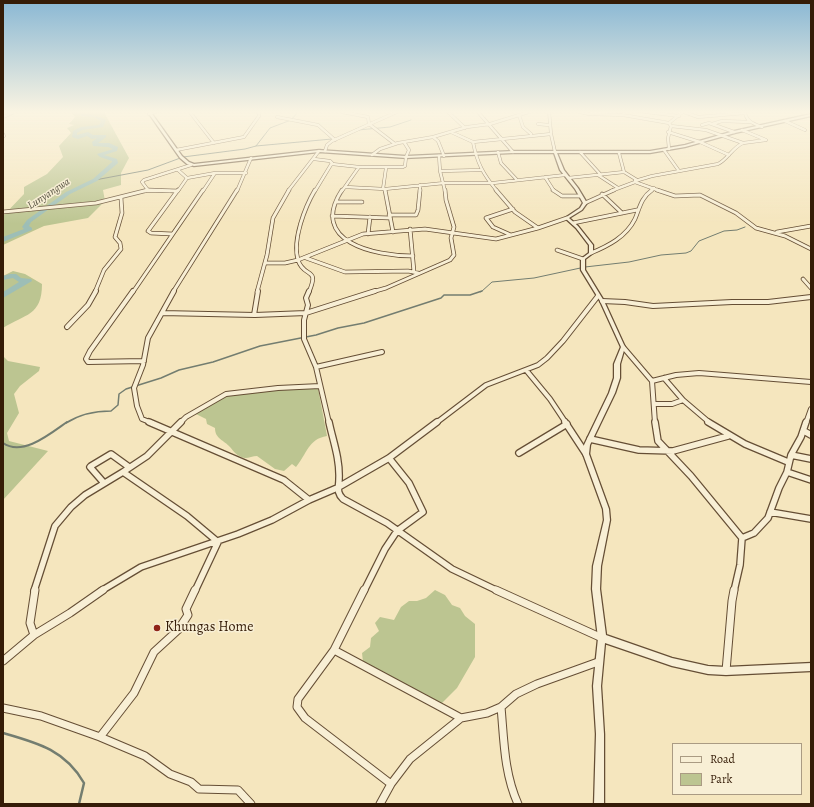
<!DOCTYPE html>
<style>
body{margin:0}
#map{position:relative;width:814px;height:807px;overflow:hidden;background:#f5e6be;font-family:Alegreya,serif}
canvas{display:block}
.frame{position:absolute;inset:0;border:4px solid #351c07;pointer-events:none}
.legend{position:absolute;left:672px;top:743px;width:130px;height:52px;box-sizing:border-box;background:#f8efd5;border:1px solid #aa9b83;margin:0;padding:5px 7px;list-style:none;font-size:12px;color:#351c07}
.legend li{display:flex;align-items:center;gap:8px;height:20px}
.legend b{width:20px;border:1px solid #aa9b83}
</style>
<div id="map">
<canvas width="814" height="807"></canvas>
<div class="frame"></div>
<ul class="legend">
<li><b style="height:5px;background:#f8efd5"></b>Road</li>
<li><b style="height:11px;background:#bcc591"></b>Park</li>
</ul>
</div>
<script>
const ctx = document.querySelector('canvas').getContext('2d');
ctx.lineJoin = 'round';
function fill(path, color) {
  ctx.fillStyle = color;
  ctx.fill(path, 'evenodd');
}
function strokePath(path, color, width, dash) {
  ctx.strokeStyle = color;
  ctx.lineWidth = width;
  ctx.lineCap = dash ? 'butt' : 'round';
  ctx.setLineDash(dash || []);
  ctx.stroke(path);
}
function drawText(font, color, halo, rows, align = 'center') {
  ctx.font = font + ' Alegreya,serif';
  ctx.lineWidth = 3;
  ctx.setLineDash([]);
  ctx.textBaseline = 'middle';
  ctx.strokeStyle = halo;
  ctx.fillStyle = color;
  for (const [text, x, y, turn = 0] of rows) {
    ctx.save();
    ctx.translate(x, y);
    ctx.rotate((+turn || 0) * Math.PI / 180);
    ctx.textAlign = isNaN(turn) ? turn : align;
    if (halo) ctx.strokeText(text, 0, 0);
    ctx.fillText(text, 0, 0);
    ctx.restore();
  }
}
fill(new Path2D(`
 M70,111H106L105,114L129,158L121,173V185L103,190L105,201L88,218L44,226L3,245V216L24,194V187L47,174L63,157L59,146L71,133L67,128L74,125L69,124L75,117Z
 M13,271L25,274L42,284C42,316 25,314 3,328V276Z
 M3,356L8,361L40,367L39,371L20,386L14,394L19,413L7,433L9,441L48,451L3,500Z
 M312,387L318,388L327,436C308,439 307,454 296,467L292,464L284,471L275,469L257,456C253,456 249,458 245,458C238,457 234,452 230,447C224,440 215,439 215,428L207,424L206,419L194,413L226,395L258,390Z
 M435,590L445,595L452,605L460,608L465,616L475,624V657L457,688L441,704L363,662L362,653L370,647L371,638L379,631L375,623L380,617L394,620L401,607L409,601H417L426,598Z`), '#bcc591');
strokePath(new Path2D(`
 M358,130L390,127L411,120
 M256,146L332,139
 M95,180L148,170L183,157L245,149L256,146L270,128L291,120L299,111
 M481,292L492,282L534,278L585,267L629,262L661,255L686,253L691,251L699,241L724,231L737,230L745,227`), '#737d70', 1);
strokePath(new Path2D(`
 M66,423C80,414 94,411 111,411L118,405L119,394L126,389L161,378L179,370L213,362L260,346L316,335L338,328L364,323L441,298L444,295H470L482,291`), '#737d70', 1.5);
strokePath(new Path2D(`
 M3,443C23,457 51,433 67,422`), '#737d70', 2);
strokePath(new Path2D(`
 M3,733C38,743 65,750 84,783L79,804`), '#737d70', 2.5);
fill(new Path2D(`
 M74,111H83C89,116 98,115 106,120L103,127L82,130L77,133V135L88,132L93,135H106V137L98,143H109L118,147L117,151L104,155L117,159L118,163L97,181L70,194L31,222L29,226L32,228V230L3,242V237L24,229L22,227L27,220L66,192L93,179L112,162V161L100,157L97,154L113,149L108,147L93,146L92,142L97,138L92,139L87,136L78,139L72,137L73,131L81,127L99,125L101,121L94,117L81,116V114Z
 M10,274H16L21,278L31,279L32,281L3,298V292L19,282L13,278L3,280V276Z`), '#9dbeb6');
const minorFar4 = new Path2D(`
 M189,111L214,143
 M447,111L465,128
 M477,111L513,152
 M549,111L551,134L555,152
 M576,111L589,114L623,115
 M625,111L623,115L669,123
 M639,111L679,116
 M745,111C745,121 754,124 762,127
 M342,112L368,117L369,124L395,144
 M684,112L698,117L745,113
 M149,114L158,111
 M519,115L523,127L531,134
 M3,117L12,113L10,111
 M277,117L318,125L335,140
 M785,121L805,130
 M538,124L549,125
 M712,124L722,121L750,122
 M702,125L709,123L734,132
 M742,130L766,140L743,143
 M451,132L473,142C477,163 483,174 497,191
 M668,132L700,142L729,155
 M3,134L4,136
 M433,137L438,141L444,156
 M473,142L551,134
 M669,149L668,138L671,126L669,123L684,111
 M176,150L244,137L259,116V113L255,111
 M664,150L679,171
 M325,151L327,145L332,141L399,111
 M498,152L501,163L517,180
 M580,152L601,175
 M619,153L624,172L637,180
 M372,155L380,149L398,143L433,137L467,127L490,124L532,111
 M439,156L440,171L445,191
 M314,159L330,161L332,163L315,191
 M332,164L359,167H403L405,166L406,157L409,150L404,142
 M178,170L187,178
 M440,171L481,170
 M598,175L618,188
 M545,177L554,191
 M568,178L624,172
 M635,181L652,176L718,164C728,159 732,148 743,143L706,130L671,126
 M635,182L660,191
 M345,187L385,189L444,183H493L565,175
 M383,189L386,168
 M385,189V191
 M148,190L142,182L144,180L191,165
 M145,191H170
 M178,191L187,178L215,173H246
 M203,191L215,173
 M237,191L251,158
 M288,191L319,151
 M342,191L359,167
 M420,191V185
 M611,191L635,182V180
 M651,191L654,188`);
const minorFar3 = new Path2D(`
 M342,190C308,242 375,256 413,256
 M385,190L393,232
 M496,190L515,212L538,228
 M553,190L562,196H580
 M657,190L675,196L700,195L736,213L756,228L785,236L811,249
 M602,194L622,213
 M336,202H362
 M585,203L614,190
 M3,212L96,203L148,190L176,191
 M389,215H416L418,210L420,190
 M332,216L390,218
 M573,223L637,210
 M410,229L414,272
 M777,232L811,226
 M172,234L151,233L148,231L178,190
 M368,234L370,217
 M511,235L493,227L486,218L513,209
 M557,250L583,259
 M591,253C608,246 626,237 635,219C640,207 641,198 652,190
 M306,258L345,272L408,271L418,273
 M265,263H285L298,260L363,234L425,229L496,239L538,228L567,218
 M803,279L811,288
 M95,292L104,270L121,249L120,243L115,237L122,213L121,198
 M133,292L203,190
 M173,292L237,190
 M257,292L267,255L273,218L289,190
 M309,292C320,266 304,279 298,260C292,240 305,207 315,190
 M372,292L386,288L450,260L454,255L451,238L454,227L446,200L445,190`);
const minorFar2 = new Path2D(`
 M133,291L90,351L86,359L88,362L144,361
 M309,291L306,298L308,305L304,320V339L316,367L329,423
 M602,301L625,302L653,306L732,302H768L811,297
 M162,313L255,315L306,313L375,291
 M254,315L258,291
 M67,327L88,305L96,291
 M623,347L652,381L655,423
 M316,367L382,352
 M526,370L550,399L566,423
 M652,381L676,375L699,373L811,382
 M683,400L710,423
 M654,404H672L683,400L664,378
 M152,423L142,419L137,406L134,388L143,365L148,338L174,291
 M180,423L186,417L226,394L278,388L320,386
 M436,423L486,385L538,365L547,358L563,341L598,296
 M806,423L811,409`);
const minorFar1 = new Path2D(`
 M149,422L284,480L309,500
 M181,422L147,456L123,472L187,516L218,542L195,591
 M329,422C333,441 340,459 339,479C339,488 336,492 343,499L387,523L452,569L498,591
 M565,422L586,454
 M655,422L658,441L691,476L742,538L740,565L734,591
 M708,422L745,444L788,462
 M804,431L811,435
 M590,439L639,450L673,451L728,436
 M519,453L567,424
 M791,455L811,459
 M787,472L811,480
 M104,483L90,467L91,466L111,454L129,467
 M770,512L811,519
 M742,538L754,533L768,518L779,488L787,472L791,455L801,437L806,422
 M34,591L55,526L71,507L85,495L123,472
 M101,591L141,567L238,534L272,520L309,500L337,488L389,458L437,422
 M364,591L385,549L397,531L423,512L409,483L389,458`);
const minor = new Path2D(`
 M364,590L334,650L298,699L297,707L305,718L391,784
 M496,590L602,638
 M34,635L30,623L35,590
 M334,650L461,718
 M3,661L34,635L70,613L103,590
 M726,671L732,601L734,590
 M501,707C504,740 504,773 518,804
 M3,708L41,716L100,737L145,756L170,774L191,782L199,789L238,790L251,804
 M100,737L134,693L154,652L178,630L188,615L186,609L195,590
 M380,804L391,784L410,759L461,718L487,713L501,707L516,694L537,684L598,662`);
const tertiary = new Path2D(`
 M147,111H150L182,156L189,162L194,164L319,150L406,156L513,151H650L685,145L734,131L811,114V116L735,133L685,147L650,153H557L564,170L578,188L587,203L582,210L569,218L578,226L593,245V253L585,259V270L604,301L625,347L620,364V378L615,393L590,445L589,454L609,509L610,520L601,566L600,589L606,635L672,658L708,666L726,667L811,663V671L726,675L708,674L672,666L605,643L601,686L604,734V804H594L596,734L593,686L598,638L592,589L593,566L604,520L603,509L583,454L584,445L609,393L614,378V364L621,347L600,301L581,270V259L589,253V245L576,228L565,218L580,208L583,203L575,189L560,170L554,153H513L406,158L319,152L194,166L187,164L180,158Z`);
strokePath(minorFar4, '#654e35', 3.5);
strokePath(minorFar3, '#654e35', 4.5);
strokePath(minorFar2, '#654e35', 6);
strokePath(minorFar1, '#654e35', 8);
strokePath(minor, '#654e35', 9);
strokePath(tertiary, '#654e35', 2.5);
strokePath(minorFar4, '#f8efd5', 2.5);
strokePath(minorFar3, '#f8efd5', 3);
strokePath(minorFar2, '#f8efd5', 4);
strokePath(minorFar1, '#f8efd5', 5.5);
strokePath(minor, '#f8efd5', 7);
fill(tertiary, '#f8efd5');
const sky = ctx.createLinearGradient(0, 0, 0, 224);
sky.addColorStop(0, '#8ab8d4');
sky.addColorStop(0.5, '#faf4e2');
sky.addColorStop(1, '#faf4e200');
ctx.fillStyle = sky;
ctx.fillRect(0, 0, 814, 224);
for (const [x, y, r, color] of [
 [157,628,4,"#8f2418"]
]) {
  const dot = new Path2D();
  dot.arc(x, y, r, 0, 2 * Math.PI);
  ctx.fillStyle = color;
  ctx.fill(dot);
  strokePath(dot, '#f8efd5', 1.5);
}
drawText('italic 11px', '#595544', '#f8efd5', [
 ["Lunyangwa",49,194,-33]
]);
drawText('14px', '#351c07', '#f8efd5', [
 ["Khungas Home",165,628]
], 'left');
</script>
